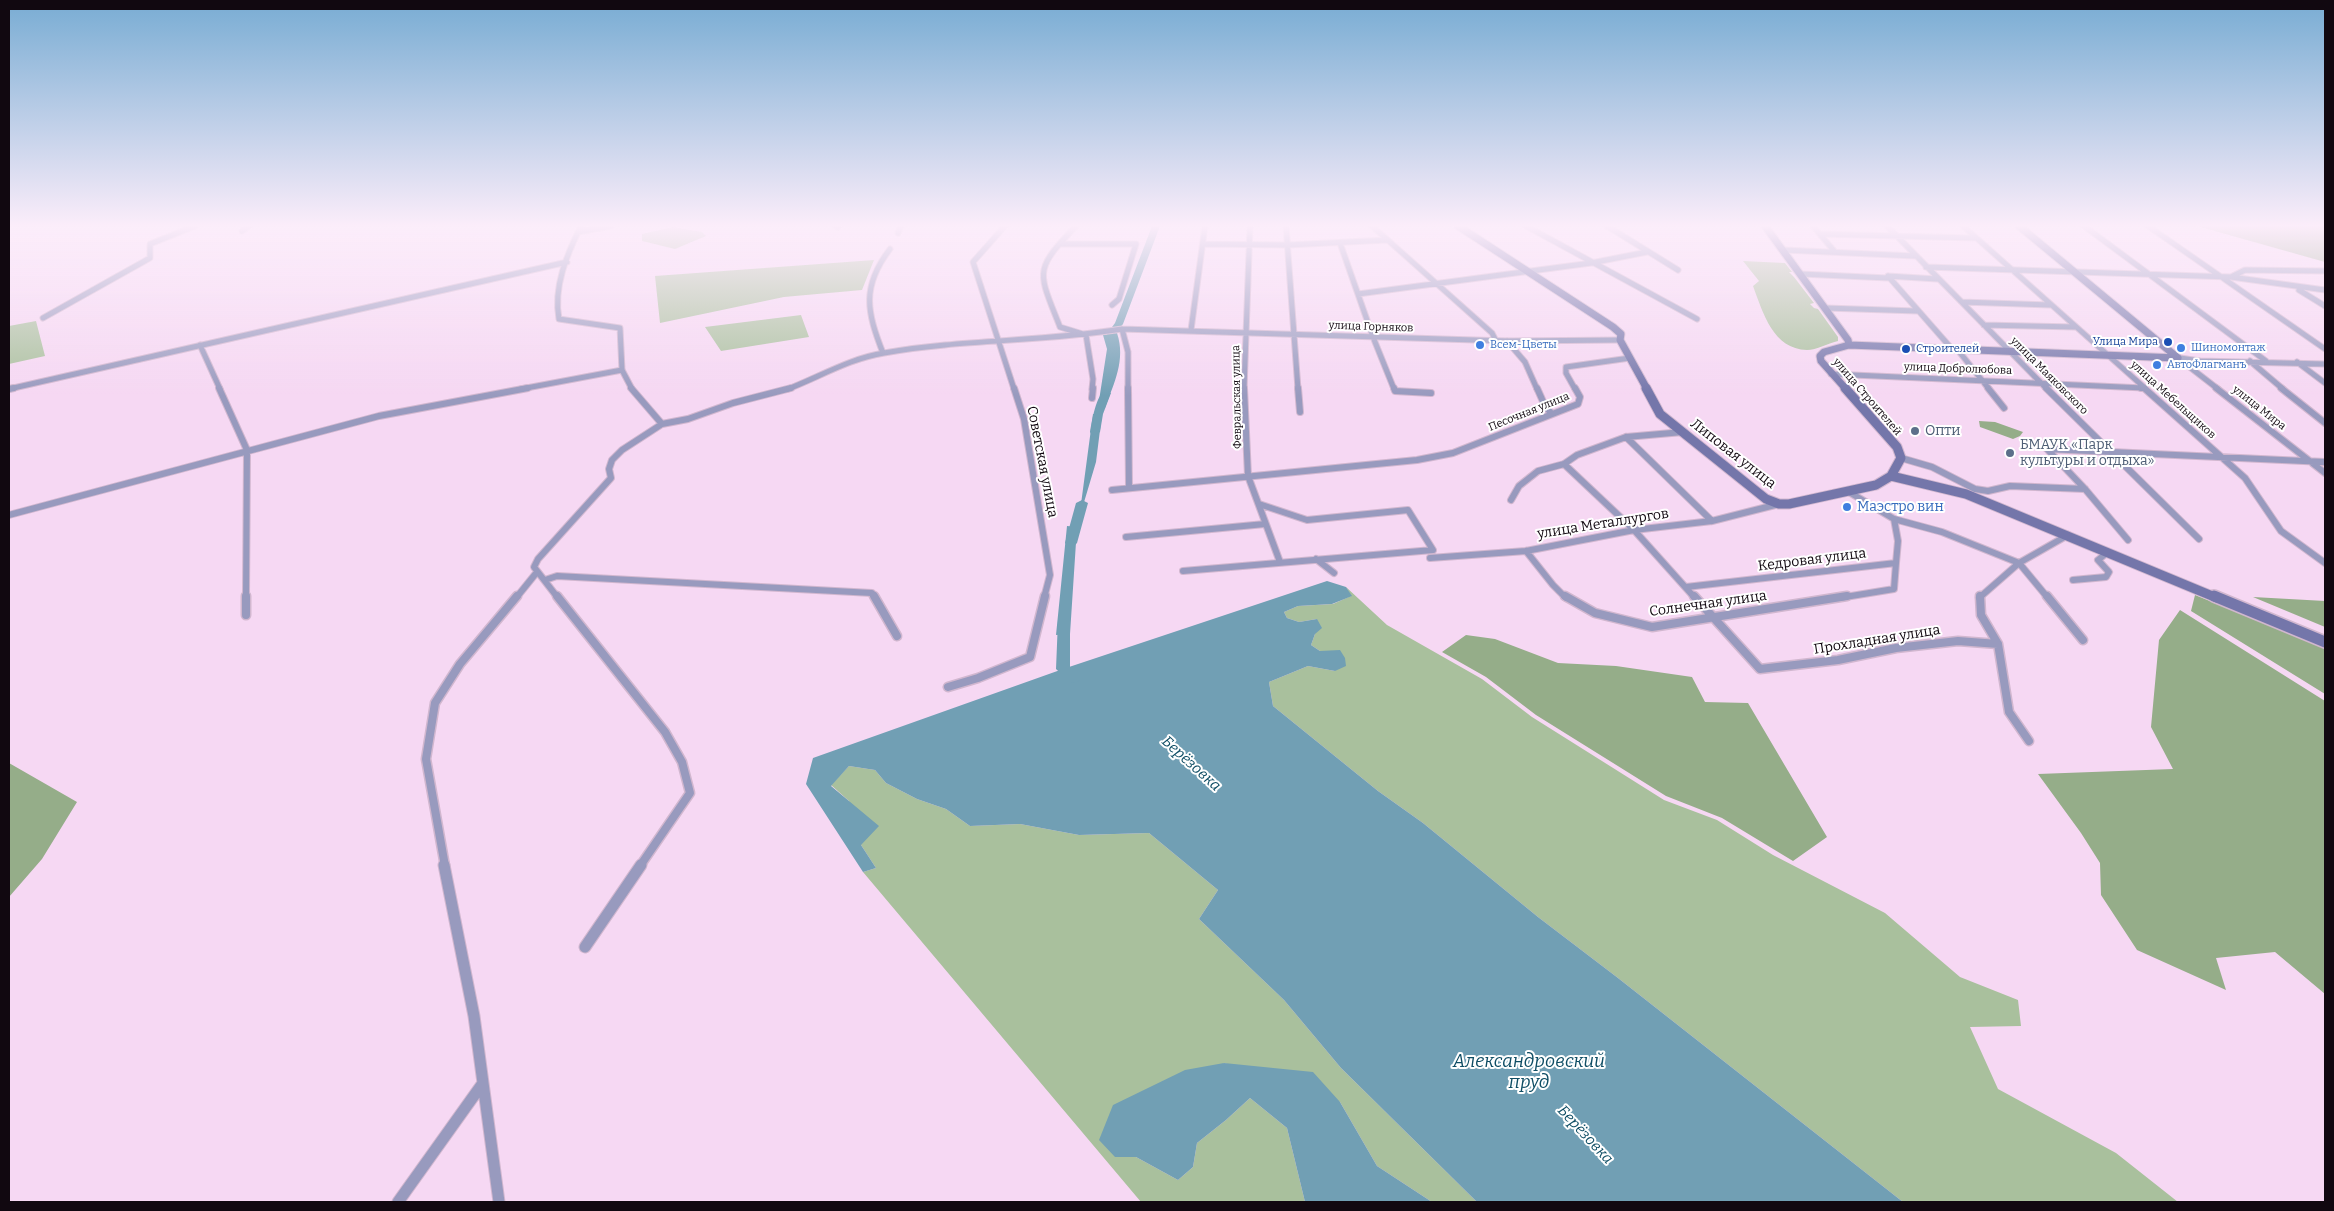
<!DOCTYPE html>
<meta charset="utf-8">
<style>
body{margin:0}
#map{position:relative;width:2334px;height:1211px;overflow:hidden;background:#f6d8f3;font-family:Bitter,serif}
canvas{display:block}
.frame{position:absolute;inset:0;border:10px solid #110810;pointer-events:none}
</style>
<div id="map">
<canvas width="2334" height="1211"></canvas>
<div class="frame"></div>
</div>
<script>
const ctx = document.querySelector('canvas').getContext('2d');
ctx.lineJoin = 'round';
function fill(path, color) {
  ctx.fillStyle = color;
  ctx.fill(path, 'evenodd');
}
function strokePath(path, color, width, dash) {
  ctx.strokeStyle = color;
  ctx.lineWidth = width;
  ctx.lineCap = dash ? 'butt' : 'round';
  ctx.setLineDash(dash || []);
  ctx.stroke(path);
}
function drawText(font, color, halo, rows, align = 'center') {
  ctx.font = font + ' Bitter,serif';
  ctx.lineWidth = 4;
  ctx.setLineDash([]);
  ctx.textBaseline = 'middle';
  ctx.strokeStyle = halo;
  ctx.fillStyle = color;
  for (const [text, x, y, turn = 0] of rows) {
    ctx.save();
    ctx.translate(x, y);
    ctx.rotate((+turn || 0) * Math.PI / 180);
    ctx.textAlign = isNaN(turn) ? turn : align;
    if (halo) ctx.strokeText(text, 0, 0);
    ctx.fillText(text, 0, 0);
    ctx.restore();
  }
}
fill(new Path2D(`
 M673,227L702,232L706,236L675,249L642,241V234Z
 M874,260L862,290L784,297L660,323L655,276Z
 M1743,261L1785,263L1792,272H1789L1794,277L1814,303L1810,304L1814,308L1818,309L1838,337V341C1829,343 1816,350 1807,350C1773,349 1763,313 1753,286L1759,281Z
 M801,315L809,337L721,351L705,327Z
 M36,321L45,356L9,364V326Z
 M1346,587L1387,625L1482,679L1532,717L1664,800L1717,820L1773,855L1885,913L1960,977L2018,1000L2021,1026L1970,1027L1998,1089L2116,1153L2178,1202H1903L1618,978L1538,917L1423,823L1378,791L1273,706L1269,682L1308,666L1335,671L1340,651H1320L1311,645L1315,634L1317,619L1299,622L1287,618L1284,612L1298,606L1333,604L1351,596Z
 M849,766L875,770L886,783L917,799L946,809L970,826L1020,824L1079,835L1149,833L1218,890L1199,919L1284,1000L1341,1068L1477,1202H1432L1377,1166L1340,1102L1224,1063L1115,1156L1136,1157L1178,1180L1193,1167L1197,1143L1226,1120L1250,1098L1287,1128L1305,1202H1141L863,872L876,868L861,845L849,801L831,785Z`), '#a9c09d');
fill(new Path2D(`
 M2197,226H2325V262Z
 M1979,421L1995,422L2023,432L2020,436L2013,439L1980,427Z
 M2195,595L2325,648V694L2191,611Z
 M2253,597L2325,601V627Z
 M2180,610L2325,701V994L2275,952L2216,958L2226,990L2137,950L2101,895L2100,863L2081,833L2038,774L2173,769L2151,727L2159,640Z
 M1466,635L1495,639L1558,663L1616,666L1692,677L1705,702L1748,703L1827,837L1793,861L1722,818L1666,796L1536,715L1486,677L1442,652Z
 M9,763L77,802L42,859L9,897Z`), '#95ad89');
fill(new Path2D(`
 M1117,333C1126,360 1114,383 1105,408L1098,407L1107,349L1103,335Z
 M1093,414H1102L1096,462L1079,519Z
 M1067,526L1077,527L1070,634L1056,635Z
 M1327,581L1346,587L1352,596L1332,604L1298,606L1284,612L1287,618L1299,622L1317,619L1322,628L1315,634L1311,645L1320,651L1340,650L1345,658L1346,666L1335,671L1308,666L1269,682L1273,706L1378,791L1423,823L1538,917L1618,978L1903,1202H1477L1341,1068L1284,1000L1199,919L1218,890L1149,833L1079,835L1020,824L970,826L946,809L917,799L886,783L875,770L849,766L831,786L879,826L861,845L876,868L863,872L806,784L813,758L1063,669Z
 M1224,1063L1313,1072L1340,1102L1377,1166L1432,1202H1305L1287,1128L1250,1098L1226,1120L1197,1143L1193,1167L1178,1180L1136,1157H1115L1099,1140L1113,1105L1185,1070Z`), '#719fb4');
fill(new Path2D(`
 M1152,226H1160L1123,324L1115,334L1118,342L1110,344L1107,334L1115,323Z
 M1106,390L1111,393L1103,414L1100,432L1095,435L1091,434L1090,432C1092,421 1096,394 1106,390Z
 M1082,500L1088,503L1077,543L1075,545H1067L1065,543L1076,503Z
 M1064,616L1070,620V668L1082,679L1075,683L1070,682L1056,669L1058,620Z`), '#719fb4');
const streetFar3 = new Path2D(`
 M581,226C567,254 553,287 559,319L620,328L622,370L632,389
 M836,226L838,227
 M1005,226L973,262L1014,389
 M1076,226C1033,271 1038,271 1060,327L1086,335L1093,379L1092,389
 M1286,226L1298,389
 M1372,226L1492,333L1496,341
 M1526,226L1697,319
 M1607,226L1678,270
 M1813,226L1835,252
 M1887,226L2047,389
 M1963,226L2146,389
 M2084,226L2266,361
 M2148,226L2325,349
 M242,231L249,226
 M578,232L611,226
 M898,233L901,226
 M1820,234L1975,238
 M1340,243L1373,337L1394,389
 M1060,244H1136L1119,299L1112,305
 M1203,244L1288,245L1387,240
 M1784,250L1915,256
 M1926,267L2231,277L2245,270L2325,271
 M1801,274L1888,278
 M1888,276L1952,349
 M1888,276L1937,279
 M2231,277L2325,290
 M2299,290L2325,306
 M1358,294L1591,263L1647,252
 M1962,302L2050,305
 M1826,308L1917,311
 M43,318L150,258V244L195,226
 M1984,325L2075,327
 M1122,329L1128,352V389
 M1191,330L1205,226
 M1507,341L1525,362L1537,389
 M200,345L220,389
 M1957,349L1989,389
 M883,353C867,312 861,287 890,249
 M2178,358L2218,389
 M2180,358L2200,361L2325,364
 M2250,361L2283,389
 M2297,362L2325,383
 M1831,374L2144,388
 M9,389L567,262
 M521,389L622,370
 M788,389C819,377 851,358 884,353C962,339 1043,342 1122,329L1507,341L1620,340
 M1244,389L1250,226
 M1575,389L1566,373V367L1630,358`);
const streetFar2 = new Path2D(`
 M219,388L247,450L246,598
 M631,388L662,424
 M1014,388L1024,419L1050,575L1044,598
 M1128,388L1129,488
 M1244,388L1248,476L1280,562
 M1298,388L1300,412
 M1394,388L1395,391L1431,393
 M1537,388L1545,406L1551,413
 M1988,388L2004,408
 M2046,388L2199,539
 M2141,388H2144
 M2144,388L2245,478L2281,531L2325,563
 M2216,388L2325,473
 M2281,388L2325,423
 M9,389L14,388
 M1092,398L1093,388
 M1626,437L1712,521
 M2047,449L2325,462
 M2047,449L2085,489L2128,540
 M1901,458L1932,467L1975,489L1988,491L2010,486L2085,489
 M1564,464L1634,530L1695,598
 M1112,490L1417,460L1453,453L1578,404L1580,397L1575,388
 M1849,492L1894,519L1942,532L2019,563L2048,598
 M1511,500L1519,486L1538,471L1564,464L1577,455L1626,437L1683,432
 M9,515L379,416L528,388
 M1126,537L1265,524
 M1526,551L1553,585L1566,598
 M1430,558L1526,551L1634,530L1712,521L1779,504
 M1316,559L1334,573
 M1183,571L1433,550L1408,510L1307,520L1259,504
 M545,580L557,576L872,593L875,598
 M2073,580L2106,577L2109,572L2098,560L2108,552
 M1686,587L1896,563L1898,541L1894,519
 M516,598L537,572
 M558,598L534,567L538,559L611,478L609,469L612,460L622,450L662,424L688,419L733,403L791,388
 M1839,598L1894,589L1896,563
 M1979,598L2019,563L2068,535`);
const streetFar1 = new Path2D(`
 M557,596L665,732L682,762L690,793L640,866
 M874,596L897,636
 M1565,596L1595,613L1652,627L1847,596
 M1694,596L1760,669L1838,660L1896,648L1958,641L1998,644
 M1980,596L1981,615L1998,644L2009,712L2029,741
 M2047,596L2083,640
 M246,615V596
 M948,687L978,678L1030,657L1045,596
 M445,866L426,759L435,703L460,664L517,596`);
const street = new Path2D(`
 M444,865L474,1016L499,1202
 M585,947L641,865
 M398,1202L483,1083`);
const secondaryFar2 = new Path2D(`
 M1458,226L1613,327L1621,334L1620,340L1647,389
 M1765,226L1848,340L1849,345
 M2019,226L2178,358
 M1846,389L1821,361L1820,356L1824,352L1849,345L2178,358`);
const secondaryFar1 = new Path2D(`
 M1646,388L1660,414L1766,499L1779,504H1789L1876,485L1891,476L1901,458L1897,447L1845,388
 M1891,476L1966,494L2217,598`);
const secondary = new Path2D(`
 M2214,596L2325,642`);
strokePath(streetFar3, '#d1b7cf', 7);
strokePath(streetFar2, '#d1b7cf', 8);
strokePath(streetFar1, '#d1b7cf', 11);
strokePath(street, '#d1b7cf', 13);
strokePath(secondaryFar2, '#d1b7cf', 9);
strokePath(secondaryFar1, '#d1b7cf', 11);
strokePath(secondary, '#d1b7cf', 14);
strokePath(streetFar3, '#989abe', 5);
strokePath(streetFar2, '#989abe', 6);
strokePath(streetFar1, '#989abe', 8);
strokePath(street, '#989abe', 11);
strokePath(secondaryFar2, '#7476aa', 7);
strokePath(secondaryFar1, '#7476aa', 9);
strokePath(secondary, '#7476aa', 11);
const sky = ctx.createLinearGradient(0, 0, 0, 396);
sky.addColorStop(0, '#78acd3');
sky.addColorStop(0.57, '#fbedfa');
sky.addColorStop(1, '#fbedfa00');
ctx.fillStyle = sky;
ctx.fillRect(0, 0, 2334, 396);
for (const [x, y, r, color] of [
 [2168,342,5,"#1a4fb4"],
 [1480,345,5,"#3f7fe0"],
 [2181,348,5,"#3f7fe0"],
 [1906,349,5,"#1a4fb4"],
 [2157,365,5,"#3f7fe0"],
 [1915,431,5,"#5c6f8a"],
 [2010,453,5,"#5c6f8a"],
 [1847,507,5,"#3f7fe0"]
]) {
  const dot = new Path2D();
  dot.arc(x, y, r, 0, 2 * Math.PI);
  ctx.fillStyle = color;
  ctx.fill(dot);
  strokePath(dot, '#fff', 2);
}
drawText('11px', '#110810', '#fff', [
 ["улица Горняков",1371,327,2],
 ["улица Добролюбова",1958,369,2],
 ["улица Маяковского",2049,376,45],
 ["Февральская улица",1237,397,-91],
 ["улица Строителей",1867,397,49],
 ["улица Мебельщиков",2173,400,42],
 ["улица Мира",2259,408,38],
 ["Песочная улица",1529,412,-22]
]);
drawText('11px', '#164399', '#fff', [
 ["Улица Мира",2158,342],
 ["Строителей",1916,349,"left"]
], 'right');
drawText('11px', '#366cbe', '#fff', [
 ["Всем-Цветы",1490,345],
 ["Шиномонтаж",2191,348],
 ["АвтоФлагманъ",2167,365]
], 'left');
drawText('14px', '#4e5e75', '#fff', [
 ["Опти",1925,431],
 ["БМАУК «Парк",2020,445],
 ["культуры и отдыха»",2020,461]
], 'left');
drawText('14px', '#110810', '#fff', [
 ["Липовая улица",1733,454,38],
 ["Советская улица",1042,462,79],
 ["улица Металлургов",1603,524,-9],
 ["Кедровая улица",1812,560,-7],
 ["Солнечная улица",1708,604,-8],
 ["Прохладная улица",1877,640,-9]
]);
drawText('14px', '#366cbe', '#fff', [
 ["Маэстро вин",1857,507]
], 'left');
drawText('italic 15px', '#0e4d64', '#fff', [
 ["Берёзовка",1191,764,42],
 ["Берёзовка",1585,1135,47]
]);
drawText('italic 18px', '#0e4d64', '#fff', [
 ["Александровский",1529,1062],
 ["пруд",1529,1083]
]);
</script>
